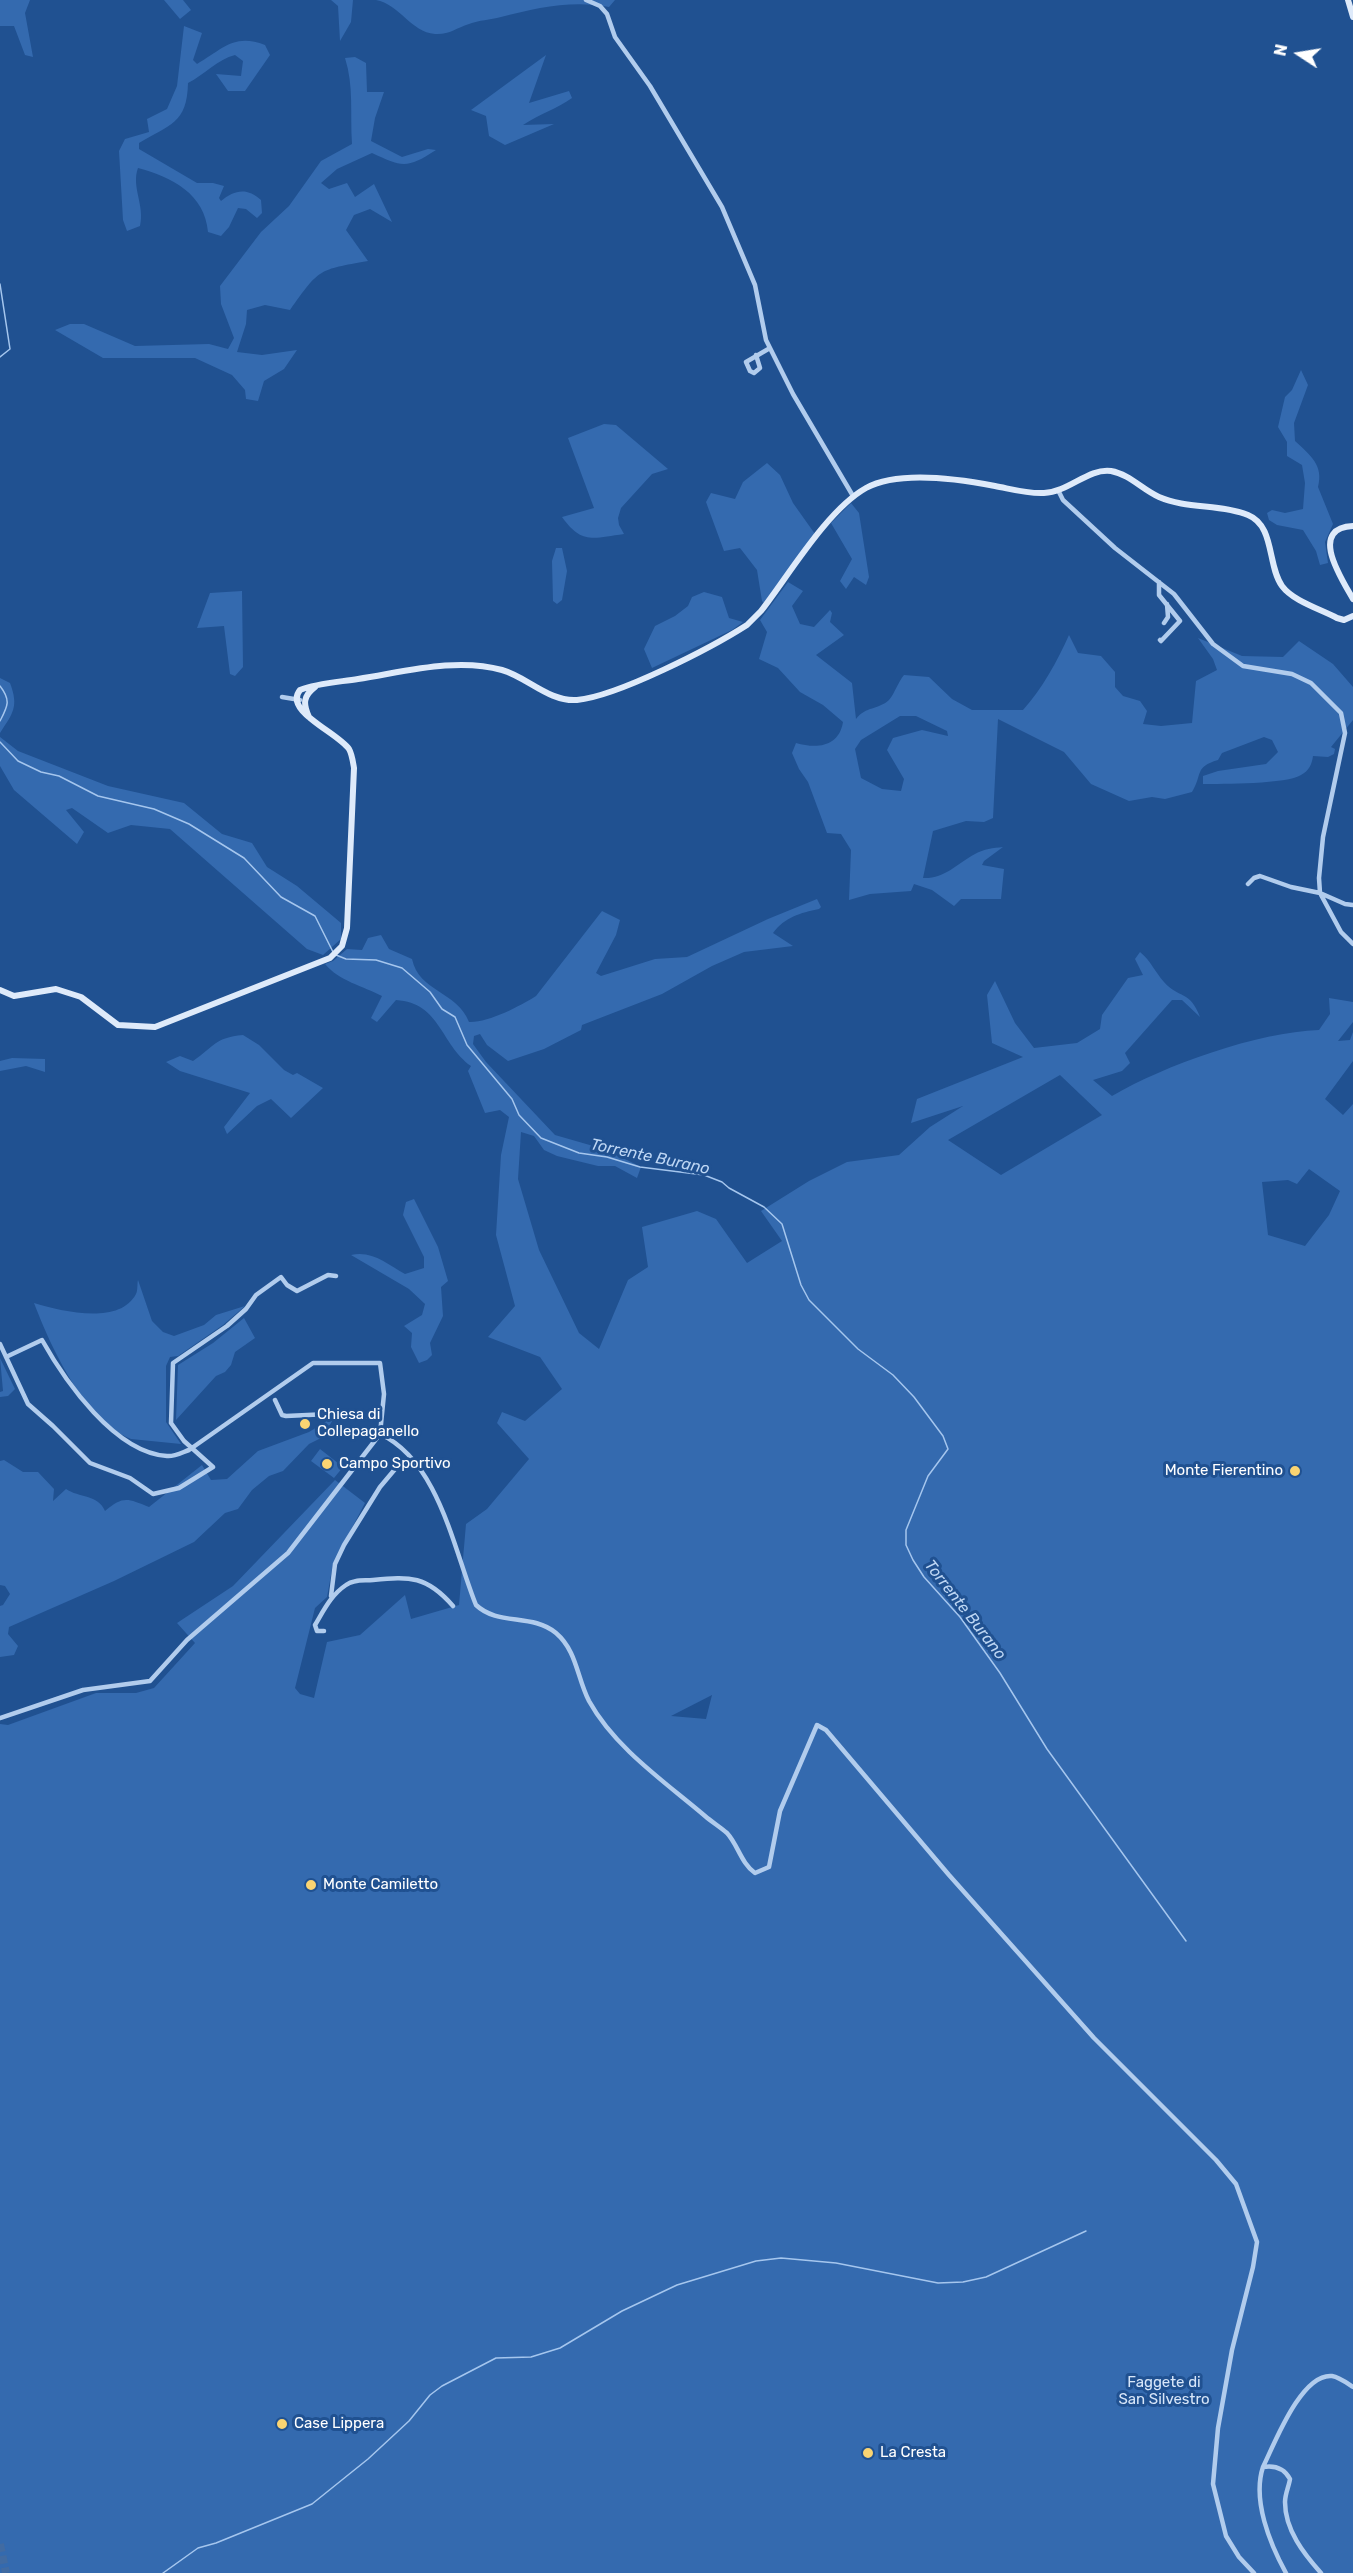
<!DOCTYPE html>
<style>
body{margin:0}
#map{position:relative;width:1353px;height:2573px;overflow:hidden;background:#205191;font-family:Rubik,sans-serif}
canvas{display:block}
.north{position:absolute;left:1269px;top:24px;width:60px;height:60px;-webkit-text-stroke:4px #205191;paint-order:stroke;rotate:282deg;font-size:16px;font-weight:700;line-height:24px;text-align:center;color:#fff}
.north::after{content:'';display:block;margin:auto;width:21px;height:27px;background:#fff;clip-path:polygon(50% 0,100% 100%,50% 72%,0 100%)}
</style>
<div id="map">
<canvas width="1353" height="2573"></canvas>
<div class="north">N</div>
</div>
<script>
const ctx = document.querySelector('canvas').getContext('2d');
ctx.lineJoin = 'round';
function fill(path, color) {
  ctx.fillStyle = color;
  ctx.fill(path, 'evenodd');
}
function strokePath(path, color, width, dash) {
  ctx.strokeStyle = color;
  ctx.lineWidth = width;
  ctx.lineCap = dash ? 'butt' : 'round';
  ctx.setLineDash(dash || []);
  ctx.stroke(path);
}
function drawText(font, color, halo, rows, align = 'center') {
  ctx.font = font + ' Rubik,sans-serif';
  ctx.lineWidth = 6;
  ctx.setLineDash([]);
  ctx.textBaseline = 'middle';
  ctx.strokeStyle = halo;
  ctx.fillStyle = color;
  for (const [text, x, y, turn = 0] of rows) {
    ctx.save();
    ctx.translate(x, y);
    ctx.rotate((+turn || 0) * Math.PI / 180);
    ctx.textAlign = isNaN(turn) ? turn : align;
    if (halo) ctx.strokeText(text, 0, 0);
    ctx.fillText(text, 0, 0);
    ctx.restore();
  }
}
fill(new Path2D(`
 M0,0H30L25,13L33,57L25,55L14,26H0Z
 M164,0H183L191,10L180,19Z
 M331,0H353L351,22L340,41L338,6Z
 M376,0H615L609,7C571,0 537,8 501,17C490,20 479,20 469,24C456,28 449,35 435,34C411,32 399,4 376,0Z
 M184,26L202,33L193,60L197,64C223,49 234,33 265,45L270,55L245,91H228L216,74L241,76L243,61L235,55C218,59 204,75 188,83C187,124 170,124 139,143V149L197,183H213L224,186L219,198L221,201C234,190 247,187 261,200L262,213L257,218L246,209L238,208L229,227L221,236L208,232C205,194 172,177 138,168C131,187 145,205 140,226L127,231L123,220L119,151L125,139L149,132L147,119L167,109L177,86Z
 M546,55L529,103L569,91L572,98C557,109 539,114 523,125L554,124L505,145L489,136L486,116L471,110Z
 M355,57L366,63L367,92H384L375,118L371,141L402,157L428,149L436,150C407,169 402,167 372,153L337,169L321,183L329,189L347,183L355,197L374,184L392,222L370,209L354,215L346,230L368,261C318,270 320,268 290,310L265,305L247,310L246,324L237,352L262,355L297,350L284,369L264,381L258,401L246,399L245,390L232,375L195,358H103L55,330L70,324H84L135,346L209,344L228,349L234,338L221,304L220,286L261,232L289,206L321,161L352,144C350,114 354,86 345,58Z
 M1301,370L1308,385L1294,423L1295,441C1310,455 1324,465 1318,487L1333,524L1325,542L1328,563L1320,565L1316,551L1303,530L1277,525L1269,520L1267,513L1272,510L1285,513L1303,509L1305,483L1302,465L1287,456V442L1278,427L1285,397L1292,390Z
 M604,424L616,425L668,469L652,474L621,508L618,518L619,525L624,534C593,538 582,545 562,517L594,508L568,438Z
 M767,463L780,475L793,503L815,534L764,603L762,601L757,570L740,548L724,551L706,502L711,493L735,499L743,482Z
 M851,503L859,513L869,577L866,585L854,577L846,589L840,581L852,559L831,523Z
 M556,548H562L567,571L562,600L557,604L553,601L552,561Z
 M788,582L803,591L792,606L800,624L814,627L830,610L832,613L830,622L844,635L816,655L852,683L856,719C866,706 878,710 889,700C895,693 898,682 904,675L929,677L952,699L972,710H1023C1042,689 1058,660 1069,635L1078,653L1101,656L1115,672V687L1123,696L1140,701L1147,711L1143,724L1161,726L1192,723L1196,681L1217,670L1213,659L1198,638L1242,656L1283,657L1299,641L1333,664L1353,687V720L1331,747L1335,749L1334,754L1328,757L1313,756C1312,764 1309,771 1301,775C1288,784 1221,784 1203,784V776L1218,771L1266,764L1278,752L1272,740L1264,737L1222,753L1218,760C1194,767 1203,774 1192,792L1165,799L1152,797L1129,801L1091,784L1064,752L998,719L993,818L984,822L966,821L933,831L923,878C944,879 957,864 975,854C984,849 993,848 1003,847L984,861L982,865L1004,869L1001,899H961L954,906L932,890L914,884L911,891L870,894L849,900L851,850L841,834L827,833L808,782L799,769L792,753L796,743C817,749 839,747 843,722L823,705L800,692L778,668L759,659L767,632L760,620ZM900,716H916L947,731L948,736L922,730L893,738L887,750L904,779L901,791L882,789L861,778L855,749L861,740Z
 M242,591L243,667L235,676L230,674L224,626L197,628L210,593Z
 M704,592L722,597L729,618L743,622L732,630L652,668L644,649L655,626L675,616L688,606L692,597Z
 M0,678L10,683C19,707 13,713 0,733Z
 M0,737L18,751L108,786L184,803L222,834L252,843L267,867L297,886L341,923V939L323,955L307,949L170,829L131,825L108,833L72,808L66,810L84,832L77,844L14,790L0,766Z
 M817,899L821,907L819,909C800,913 785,917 773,933L793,946L744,952L712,966L662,994L582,1025L581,1030L544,1049L508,1061L487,1045L480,1034L474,1036L473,1044L486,1062L555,1135L607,1150L641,1167L637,1178L615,1166H598L557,1156L544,1150L534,1136L521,1132L518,1179L539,1250L579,1333L599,1349L628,1280L648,1267L642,1227L697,1211L716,1219L747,1263L782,1241L761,1211L809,1181L847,1162L899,1155L930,1127L963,1106L911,1123L917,1099L1023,1057L992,1043L987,995L995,981L1015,1023L1034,1048L1077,1043L1100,1029L1102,1015L1128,978L1143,975L1135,959L1140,952C1151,961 1155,972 1164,982C1179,999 1190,990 1200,1017L1182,1000H1172L1125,1053L1130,1063L1122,1071L1093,1080L1112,1096C1165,1065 1258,1032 1319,1030L1330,1014L1329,998L1353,1002V1022L1338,1041L1350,1040L1353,1032V1061L1325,1099L1343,1115L1353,1104V2573H0V1724L8,1725L96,1693H136L154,1688L195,1643L177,1623L233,1586L335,1480L365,1503L333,1564L327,1597L315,1608L295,1688L300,1694L314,1698L327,1642L360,1635L405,1595L411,1619L459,1605L466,1524L487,1509L529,1459L497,1423L502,1412L525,1421L562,1389L540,1357L488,1337L515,1306L496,1235L501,1155L509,1117L500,1110L485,1113L468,1071L471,1066C440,1044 441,1003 396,1000L377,1022L371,1018L382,996C363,986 339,981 325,964L333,961L347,949L362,950L368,938L381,935L389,949L412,959C419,992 457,991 469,1022C488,1023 520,1006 536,996L602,911L620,920L616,935L596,973L601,976L655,959L687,957L768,919ZM1060,1075L1102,1115L1001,1175L948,1140ZM1309,1169L1340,1191L1329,1215L1305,1246L1268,1235L1262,1182L1288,1180L1297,1184ZM712,1695L706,1719L671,1716Z
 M243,1035L259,1045L284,1070L293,1075L297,1073L323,1088L291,1118L271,1099L257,1106L227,1134L224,1127L250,1093L180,1071L166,1062L180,1056L193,1061C215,1046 214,1038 243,1035Z
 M12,1058L45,1059V1072L26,1066L0,1071V1061Z
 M414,1199L438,1247L448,1281L441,1287L443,1316L430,1343L432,1355L427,1360L419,1363L411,1347L412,1333L404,1326L422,1315L425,1304L409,1289L351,1255C372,1250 387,1264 405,1274L424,1268V1257L403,1215L406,1202Z
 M138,1280L152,1321L163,1332L174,1336L204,1325L216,1315L245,1306L223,1325L178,1356L170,1357L166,1366V1422L181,1444L131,1439C84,1420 51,1347 34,1303C61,1311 119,1326 136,1294C138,1290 137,1284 138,1280Z
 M244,1318L255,1338L235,1352L231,1365L225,1372L216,1376L176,1420L178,1365L213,1343Z
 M0,1358L15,1389L8,1396L0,1397V1392L3,1391Z
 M335,1416L323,1437L309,1444L283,1471L269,1476L252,1490L238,1509L225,1513L194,1542L114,1581L9,1627L8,1634L18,1646L14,1655L0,1657V1606L3,1605L10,1594L5,1586L0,1585V1461L4,1460L23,1472H38L54,1489L53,1501L66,1489C79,1498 98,1494 105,1511C123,1496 127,1498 149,1507L202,1465L211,1480L227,1479L258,1451L309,1432Z
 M320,1449L343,1467L334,1478L311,1461Z`), '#346aaf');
strokePath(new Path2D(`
 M0,284L10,349L0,357
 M0,686C11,700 8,706 0,721
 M0,742L18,761L41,772L59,776L98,796L154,809L189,824L244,858L281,897L315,916L333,952
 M336,955L346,959L376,960L402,968L430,992L442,1009L455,1017L467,1045L512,1099L519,1115L541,1138L579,1153L607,1157L640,1167L704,1175L722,1182L729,1188L764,1207L782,1224L801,1285L809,1300L858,1349L893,1375L914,1397L943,1436L948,1449L928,1476L906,1530V1545L913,1560L924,1577L960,1617L1000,1673L1047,1749L1186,1941
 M163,2573L198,2548L216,2543L312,2504L368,2459L409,2421L430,2395L442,2386L496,2358L531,2357L560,2348L622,2311L677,2285L756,2261L781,2258L836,2263L938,2283L963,2282L986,2277L1086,2231`), '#a5c6ee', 1.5);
strokePath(new Path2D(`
 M0,2544L6,2573`), '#416ba2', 8, [8, 4]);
strokePath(new Path2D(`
 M586,0L600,6L607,14L615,37L650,86L722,207L755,285L766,340L793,394L853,496
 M756,355L760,368L754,373L750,371L746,362L770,348
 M1059,492L1063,500L1115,548L1174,594L1213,644L1243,666L1292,674L1311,683L1341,713L1345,733L1323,837L1319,878L1320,893L1341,932L1353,944
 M1159,582V595L1180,621L1161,641L1160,640
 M1164,623L1168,617L1167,604
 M282,697L300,700
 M1248,884L1254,878L1260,876L1291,887L1320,893L1345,904L1353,905
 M0,1344L28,1404L53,1426L90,1463L130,1478L153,1494L179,1488L213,1467L184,1441L171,1423L173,1363L227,1326L246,1309L256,1295L281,1277L287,1285L297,1291L328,1275L336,1276
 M275,1400L282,1415L286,1416L350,1413L381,1419
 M380,1434C439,1461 454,1551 476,1605C498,1626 532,1613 556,1633C577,1651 577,1678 589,1701C615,1748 665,1782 705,1816C712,1822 720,1827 727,1833C738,1845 741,1863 755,1873L769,1867L780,1811L817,1725L826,1730L949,1875L1094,2038L1216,2160L1236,2184L1257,2242L1253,2267L1232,2350L1218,2428L1213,2484L1226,2536L1239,2557L1254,2573
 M331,1596L335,1564L344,1545L380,1487L396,1468L411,1458
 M324,1631H317L315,1625C324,1610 331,1595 346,1585C354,1579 364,1581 373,1580C410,1576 427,1576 453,1606
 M0,1718L83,1690L150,1681L187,1640L288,1553L380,1434L384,1394L380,1363H313L189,1450C183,1452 174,1457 167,1456C115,1453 65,1381 42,1340L6,1357
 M1263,2467C1275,2465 1284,2468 1290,2479C1289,2486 1285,2494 1285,2502C1285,2530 1304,2554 1321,2573
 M1286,2573C1270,2544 1252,2500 1263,2467C1274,2445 1301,2373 1332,2376C1339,2377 1347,2383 1353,2387`), '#b1cced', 4.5);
strokePath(new Path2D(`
 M1348,0L1353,17
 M1353,526C1308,528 1341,578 1353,599
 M309,717C303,704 303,696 315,687
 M0,990L14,996L56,989L81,997L118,1025L155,1027L330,958L342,946L347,928L354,768C353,762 352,754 349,749C337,732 283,711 300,690C317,683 339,682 358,679C404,672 456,657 502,670C527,677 549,702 577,700C618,696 711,648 747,625L761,611C789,575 827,510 866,488C899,470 959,479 995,486C1011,489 1028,494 1044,493C1069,492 1088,468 1111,471C1129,474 1143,490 1159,497C1186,509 1222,504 1248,515C1275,526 1267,565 1282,586C1293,601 1320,609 1337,618L1344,620L1353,616`), '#deeafa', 6);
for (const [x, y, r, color] of [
 [305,1424,6,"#fad472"],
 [327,1464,6,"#fad472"],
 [1295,1471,6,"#fad472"],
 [311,1885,6,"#fad472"],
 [282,2424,6,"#fad472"],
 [868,2453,6,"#fad472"]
]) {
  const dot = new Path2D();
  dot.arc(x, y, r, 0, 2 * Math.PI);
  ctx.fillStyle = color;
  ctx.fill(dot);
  strokePath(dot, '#205191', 2);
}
drawText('15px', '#fff', '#205191', [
 ["Chiesa di",317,1415],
 ["Collepaganello",317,1432],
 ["Campo Sportivo",339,1464],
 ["Monte Fierentino",1283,1471,"right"],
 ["Monte Camiletto",323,1885],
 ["Case Lippera",294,2424],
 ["La Cresta",880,2453]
], 'left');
drawText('15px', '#d7e6f9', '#205191', [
 ["Faggete di",1164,2383],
 ["San Silvestro",1164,2400]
]);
drawText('italic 16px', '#bdd6f4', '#205191', [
 ["Torrente Burano",650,1157,12],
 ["Torrente Burano",965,1610,52]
]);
</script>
